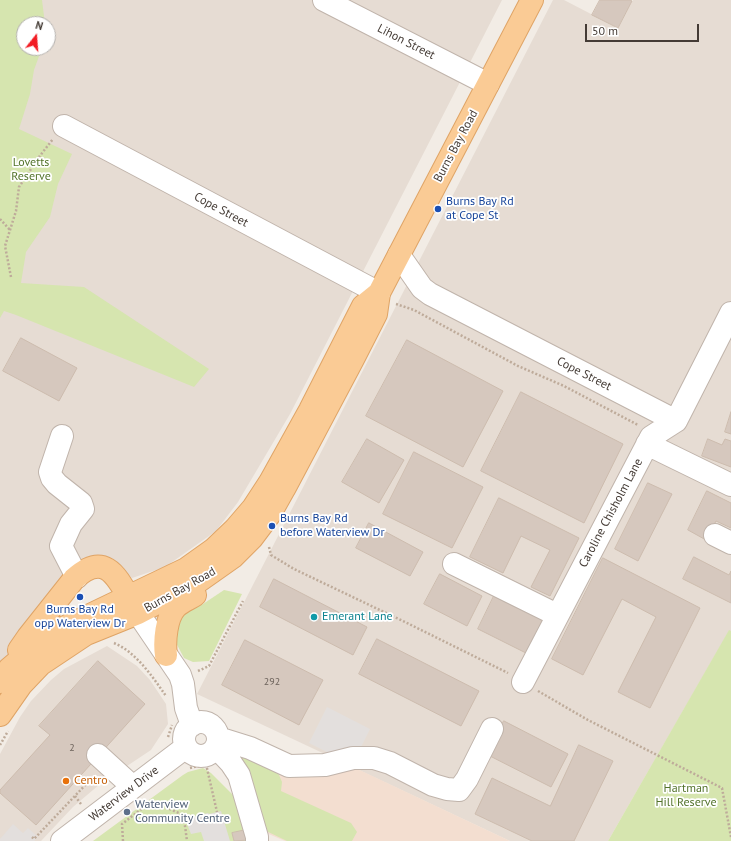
<!DOCTYPE html>
<style>
body{margin:0}
#map{position:relative;width:731px;height:841px;overflow:hidden;background:#f2ece5;font-family:"PT Sans",sans-serif}
canvas{display:block}
.north{position:absolute;left:16px;top:16px;width:40px;height:40px;box-sizing:border-box;background:#fff;border:1px solid #b4b1ae;border-radius:50%;rotate:17deg;font-size:11px;font-weight:700;line-height:16px;text-align:center;color:#443b35}
.north::after{content:'';display:block;margin:auto;width:14px;height:18px;background:#f21c23;clip-path:polygon(50% 0,100% 100%,50% 72%,0 100%)}
.scale{position:absolute;left:585px;top:24px;width:114px;height:18px;box-sizing:border-box;border:2px solid #443b35;border-top:0;padding-left:5px;font-size:12px;line-height:14px;white-space:nowrap;color:#443b35;-webkit-text-stroke:3px #fff;paint-order:stroke}
</style>
<div id="map">
<canvas width="731" height="841"></canvas>
<div class="north">N</div>
<div class="scale">50 m</div>
</div>
<script>
const ctx = document.querySelector('canvas').getContext('2d');
ctx.lineJoin = 'round';
function fill(path, color) {
  ctx.fillStyle = color;
  ctx.fill(path, 'evenodd');
}
function strokePath(path, color, width, dash) {
  ctx.strokeStyle = color;
  ctx.lineWidth = width;
  ctx.lineCap = dash ? 'butt' : 'round';
  ctx.setLineDash(dash || []);
  ctx.stroke(path);
}
function drawText(font, color, halo, rows, align = 'center') {
  ctx.font = font + ' "PT Sans",sans-serif';
  ctx.lineWidth = 3.5;
  ctx.setLineDash([]);
  ctx.textBaseline = 'middle';
  ctx.strokeStyle = halo;
  ctx.fillStyle = color;
  for (const [text, x, y, turn = 0] of rows) {
    ctx.save();
    ctx.translate(x, y);
    ctx.rotate((+turn || 0) * Math.PI / 180);
    ctx.textAlign = isNaN(turn) ? turn : align;
    if (halo) ctx.strokeText(text, 0, 0);
    ctx.fillText(text, 0, 0);
    ctx.restore();
  }
}
fill(new Path2D(`
 M39,0H502L290,414L238,502L216,531L165,567L132,578L120,566L98,556L0,665V120L24,48H48V24H27Z
 M553,0H564L618,28L633,0H731V631H729L608,841H510L197,694Z
 M107,646L137,666L150,680L166,704L168,724L151,750L100,784L73,807L41,841H0V754L20,717L31,701L51,680L64,669Z`), '#e6dcd3');
fill(new Path2D(`
 M242,755L349,765L510,841H285L264,832Z`), '#f3ded0');
fill(new Path2D(`
 M0,0H42L45,24H24V48H42L34,70L30,94L19,129L72,154L58,184L50,217L26,252L21,283L84,287L209,369L194,387L16,315L4,311L0,318Z
 M224,590L242,594L209,661L193,662L184,658L174,639L177,621L185,613L203,604Z
 M729,630L731,631V841H608Z
 M242,757L276,768L282,782L281,791L351,823L357,832L352,841H287L264,830L242,761Z
 M203,768L211,773L234,796L249,841H93L183,775L188,772Z`), '#d6e5af');
fill(new Path2D(`
 M327,707L370,729L358,753L344,747L339,758L309,743Z
 M221,811L230,841H204L201,832L191,834L185,819L208,813L209,814Z
 M13,824L23,833L28,828L38,837L34,841H0V839Z`), '#e3dfdd');
const building = new Path2D(`
 M600,0H630L632,1L618,28L592,15Z
 M21,338L77,368L59,401L3,371Z
 M407,340L503,391L463,467L366,416Z
 M521,392L623,444L584,523L481,471Z
 M731,412V434L725,432Z
 M367,439L404,460L379,503L342,482Z
 M708,439L722,445L725,439L731,441V467L702,456Z
 M414,452L483,487L452,548L383,514Z
 M648,483L672,494L638,561L615,549Z
 M707,491L731,503V528L716,521L706,540L688,530Z
 M499,498L579,538L550,596L531,587L550,550L521,536L503,573L470,557Z
 M369,523L423,552L410,576L356,548Z
 M694,557L729,575L731,571V603L683,579Z
 M603,558L700,608L650,708L618,692L656,617L622,599L583,675L552,659Z
 M440,574L482,596L467,626L424,604Z
 M274,579L367,627L353,655L260,607Z
 M494,596L543,620L526,653L478,629Z
 M377,639L479,691L461,726L359,674Z
 M245,640L323,680L299,725L222,685Z
 M98,661L145,704L36,825L0,793V790L50,735L39,726Z
 M504,721L568,754L551,787L486,754Z
 M579,745L613,761L574,841H532L475,814L492,778L550,806Z
 M246,830L248,840L234,841L232,833Z`);
fill(building, '#d6c8be');
strokePath(building, '#cdbcae', 1);
const minor = new Path2D(`
 M324,0L488,84
 M64,126L379,293
 M399,255L422,288L430,294L676,421L731,313
 M62,436L50,472L52,478L57,484L81,503L83,509L71,524L61,546L77,577
 M647,444L731,485
 M715,535L731,543
 M454,564L557,615
 M138,613L180,675L183,684L186,708L192,725
 M523,682L651,437L676,421
 M184 739a17 17 0 1 1 34 0a17 17 0 1 1-34 0Z
 M218,738L250,748L289,766L325,765L353,758H374L390,763L433,785L447,789L459,790L467,779L492,729
 M216,747L231,763L239,775L257,837V841
 M98,755L133,787
 M62,841L186,747`);
const major = new Path2D(`
 M19,650L28,637L74,579C108,548 119,582 135,608
 M166,655C164,642 166,617 176,607C181,602 189,599 195,595
 M0,682L9,669L29,652L61,629L186,569L214,549L235,529L253,508L270,482L310,410L363,306L379,293
 M0,715L21,685L41,664L86,634L138,613L199,581L233,557L252,538L270,514L284,489L353,359L376,314L379,293L532,0`);
strokePath(minor, '#c0b4ab', 24);
strokePath(major, '#dfa466', 24);
strokePath(new Path2D(`
 M0,219L10,230
 M11,277L5,246L16,211L19,187L39,157L53,139
 M396,304L414,310L518,366L564,386L638,425
 M269,547L271,555L294,569L405,622L508,673
 M114,643C136,652 152,676 166,696
 M198,671L209,666L243,601
 M538,691L588,720L722,788L731,837
 M208,714L216,718L219,721
 M168,737L172,725
 M0,745L8,731
 M206,764L217,812
 M190,768L207,764
 M75,796L81,804
 M32,837L34,839L91,779
 M123,841L122,824L148,804L160,805L179,813L185,826L187,841`), '#beab9a', 2.5, [2, 2]);
strokePath(minor, '#fff', 22);
strokePath(major, '#facb95', 22);
for (const [x, y, r, color] of [
 [438,209,4,"#1a4fb4"],
 [272,526,4,"#1a4fb4"],
 [80,597,4,"#1a4fb4"],
 [314,617,4,"#0f9aa8"],
 [66,781,4,"#e8710a"],
 [127,812,4,"#5c6f8a"]
]) {
  const dot = new Path2D();
  dot.arc(x, y, r, 0, 2 * Math.PI);
  ctx.fillStyle = color;
  ctx.fill(dot);
  strokePath(dot, '#fff', 1.5);
}
drawText('10px', '#685e57', null, [
 ["292",272,682],
 ["2",72,748]
]);
drawText('12px', '#443b35', '#fff', [
 ["Lihon Street",406,42,27],
 ["Burns Bay Road",456,146,-62],
 ["Cope Street",221,210,28],
 ["Cope Street",584,374,27],
 ["Caroline Chisholm Lane",611,513,-62],
 ["Burns Bay Road",180,590,-29],
 ["Waterview Drive",124,794,-37]
]);
drawText('12px', '#53732b', '#fff', [
 ["Lovetts",31,163],
 ["Reserve",31,177],
 ["Hartman",686,789],
 ["Hill Reserve",686,803]
]);
drawText('12px', '#164399', '#fff', [
 ["Burns Bay Rd",446,202],
 ["at Cope St",446,216],
 ["Burns Bay Rd",280,519],
 ["before Waterview Dr",280,533],
 ["Burns Bay Rd",80,610,"center"],
 ["opp Waterview Dr",80,624,"center"]
], 'left');
drawText('12px', '#0d838f', '#fff', [
 ["Emerant Lane",322,617]
], 'left');
drawText('12px', '#c56008', '#fff', [
 ["Centro",74,781]
], 'left');
drawText('12px', '#4e5e75', '#fff', [
 ["Waterview",135,805],
 ["Community Centre",135,819]
], 'left');
</script>
